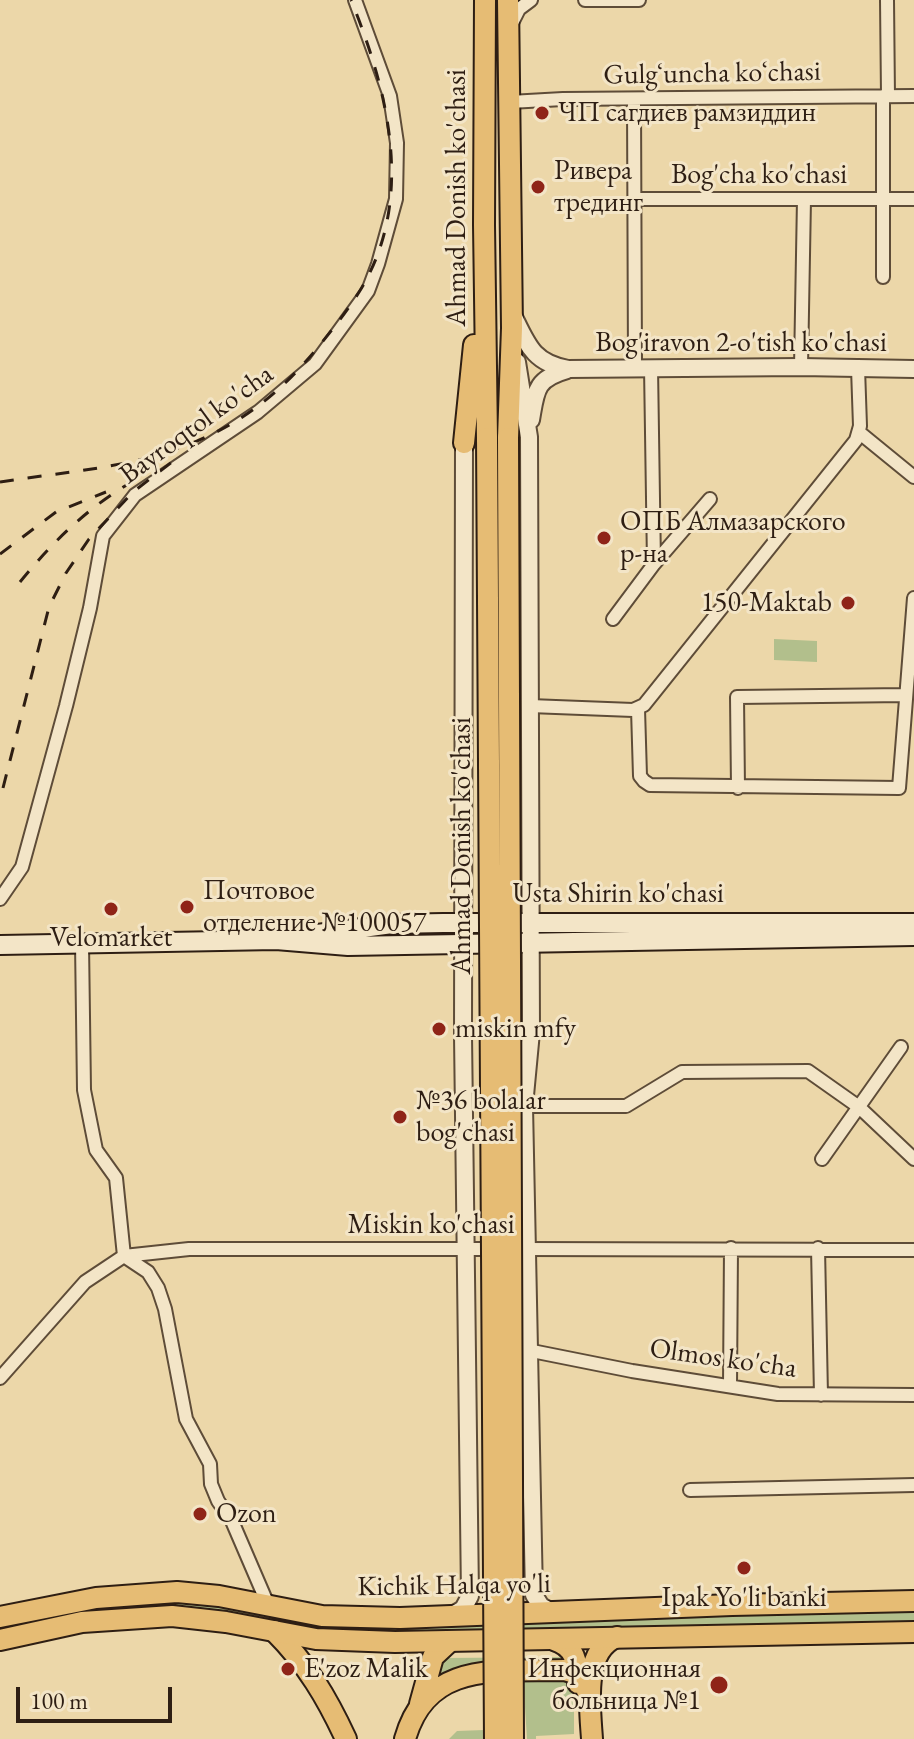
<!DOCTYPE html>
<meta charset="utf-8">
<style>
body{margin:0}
#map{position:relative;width:914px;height:1739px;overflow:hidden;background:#ecd7a9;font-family:"EB Garamond",serif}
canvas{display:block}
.scale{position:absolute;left:16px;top:1687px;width:156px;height:36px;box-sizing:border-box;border:4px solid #2e1e13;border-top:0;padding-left:10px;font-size:24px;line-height:28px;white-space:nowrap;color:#2e1e13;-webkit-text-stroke:6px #f3e5c7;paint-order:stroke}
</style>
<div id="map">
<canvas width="914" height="1739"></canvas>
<div class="scale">100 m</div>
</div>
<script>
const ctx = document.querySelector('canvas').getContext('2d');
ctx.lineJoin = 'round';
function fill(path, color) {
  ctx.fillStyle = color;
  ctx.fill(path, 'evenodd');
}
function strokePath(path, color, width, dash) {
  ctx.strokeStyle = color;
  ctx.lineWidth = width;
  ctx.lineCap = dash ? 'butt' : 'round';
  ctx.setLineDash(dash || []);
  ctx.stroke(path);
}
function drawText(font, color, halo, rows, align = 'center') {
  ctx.font = font + ' "EB Garamond",serif';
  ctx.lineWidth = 6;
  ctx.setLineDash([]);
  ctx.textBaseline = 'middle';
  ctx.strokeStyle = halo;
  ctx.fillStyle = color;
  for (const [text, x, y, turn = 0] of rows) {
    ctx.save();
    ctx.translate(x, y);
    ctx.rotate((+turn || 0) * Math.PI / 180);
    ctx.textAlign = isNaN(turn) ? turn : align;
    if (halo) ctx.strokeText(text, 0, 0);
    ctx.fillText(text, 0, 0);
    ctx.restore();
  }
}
fill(new Path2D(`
 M774,639L817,641V662L774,660Z
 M200,1601L259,1612L260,1617L213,1609L136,1608L80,1613L0,1632V1625L97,1604Z
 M914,1610V1624L333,1634L290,1627L289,1623L291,1620Z
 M568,1657L572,1668L466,1666L455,1670L428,1692L434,1667L446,1658Z
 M523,1676L574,1682V1734L536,1736V1739H527Z
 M484,1730V1739H449L457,1731Z`), '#b2bf8c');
const minor = new Path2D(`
 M585,0H639
 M887,0L888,96
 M512,23L519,9L531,0
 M634,100L635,367
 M510,102L563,99L914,96
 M636,199H914
 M883,277V96
 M651,367L654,564
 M801,367L804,199
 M860,433L914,477
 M613,619L654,564L710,499
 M530,706L633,710L644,705L856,440L860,426L858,368
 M638,709L640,776L644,781L650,785L899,788L914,598
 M738,788L737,697L905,695
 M0,899L22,867L66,706L90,608L103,536L135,495L258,412L315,364L368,291L378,264L396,199L397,143L390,96L355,0
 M82,943L84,1090L96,1150L116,1178L124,1256L148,1272L158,1288L165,1309L186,1419L210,1464L211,1484L218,1501L232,1521L269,1607
 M524,1106H626L682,1072L808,1071L859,1107L914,1159
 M822,1159L901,1047
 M818,1248L821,1395
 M521,1249L914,1250
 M527,1350L632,1371L778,1394L914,1395
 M0,1378L85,1282L124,1256L189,1249H495
 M730,1386L731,1248
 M690,1490L914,1485`);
const tertiary = new Path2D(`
 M514,317C528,346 534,363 568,369L801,367L914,369
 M517,362L529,437L531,1032L524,1106L534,1595L541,1606L554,1613
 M531,420C536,391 535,379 567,370
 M451,1616L463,1609L470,1596L463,1035L464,443`);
const secondary = new Path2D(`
 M310,935L392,924L443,923H914
 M0,945L276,940L348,946L914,936`);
const primary = new Path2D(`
 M485,0L484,225L487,438
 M508,0L512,328L508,438
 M464,443L474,345
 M274,1631C307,1664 327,1698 346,1739
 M554,1640C576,1647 577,1662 578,1683
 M420,1704L433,1657L448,1643
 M405,1739C427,1660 498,1672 564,1670L578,1674L590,1696
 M592,1739C590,1708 582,1650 617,1637`);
const trunk = new Path2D(`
 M0,1617L96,1598L177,1592L219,1596L322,1616L400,1618L732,1605L914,1601
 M0,1640L82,1622L172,1616L226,1622L316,1639L395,1642L914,1632`);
strokePath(minor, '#5e4c38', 16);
strokePath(tertiary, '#5e4c38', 20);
strokePath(secondary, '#2e1e13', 22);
strokePath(primary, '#2e1e13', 24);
strokePath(trunk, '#2e1e13', 24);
strokePath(minor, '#f3e5c7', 12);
strokePath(tertiary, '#f3e5c7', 16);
strokePath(secondary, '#f3e5c7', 18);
strokePath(primary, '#e6bc74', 20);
strokePath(trunk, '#e6bc74', 20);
strokePath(new Path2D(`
 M0,482C63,472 131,468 190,444C246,421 281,392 319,346C336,325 352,305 365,282C414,193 387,88 351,0
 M0,554L56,512L106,492
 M20,582C54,540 94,501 143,476
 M3,788L49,607L66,573L89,539L133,492L172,462`), '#2e1e13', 3, [14, 14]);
const primaryBridge = new Path2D(`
 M487,438L495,1739
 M508,438L513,1739`);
strokePath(primaryBridge, '#2e1e13', 24, []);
strokePath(primaryBridge, '#e6bc74', 20);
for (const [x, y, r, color] of [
 [542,113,8,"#8f2418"],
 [538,187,8,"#8f2418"],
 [604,538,8,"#8f2418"],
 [848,603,8,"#8f2418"],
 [187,907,8,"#8f2418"],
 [111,909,8,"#8f2418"],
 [439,1029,8,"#8f2418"],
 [400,1117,8,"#8f2418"],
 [200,1514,8,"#8f2418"],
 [744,1568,8,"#8f2418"],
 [288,1669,8,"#8f2418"],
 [719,1685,10,"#8f2418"]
]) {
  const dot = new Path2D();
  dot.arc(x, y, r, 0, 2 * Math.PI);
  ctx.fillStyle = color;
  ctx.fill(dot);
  strokePath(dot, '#f3e5c7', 3);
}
drawText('28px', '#2e1e13', '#f3e5c7', [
 ["Gulgʻuncha koʻchasi",712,74,-1],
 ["Bog'cha ko'chasi",759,175],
 ["Ahmad Donish ko'chasi",457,198,-90],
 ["Bog'iravon 2-o'tish ko'chasi",741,343],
 ["Bayroqtol ko'cha",197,425,-36],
 ["Ahmad Donish ko'chasi",462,846,-90],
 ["Usta Shirin ko'chasi",618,894],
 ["Miskin ko'chasi",431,1225],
 ["Olmos ko'cha",723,1359,8],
 ["Kichik Halqa yo'li",454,1586,-1]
]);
drawText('28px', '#2e1e13', '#f3e5c7', [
 ["ЧП сагдиев рамзиддин",558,113],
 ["Ривера",554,171],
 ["трединг",554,203],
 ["ОПБ Алмазарского",620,522],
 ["р-на",620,554],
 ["150-Maktab",832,603,"right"],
 ["Почтовое",203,891],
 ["отделение №100057",203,923],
 ["Velomarket",111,938,"center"],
 ["miskin mfy",455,1029],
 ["№36 bolalar",416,1101],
 ["bog'chasi",416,1133],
 ["Ozon",216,1514],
 ["Ipak Yo'li banki",744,1598,"center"],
 ["E'zoz Malik",304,1669],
 ["Инфекционная",701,1669,"right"],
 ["больница №1",701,1701,"right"]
], 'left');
</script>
